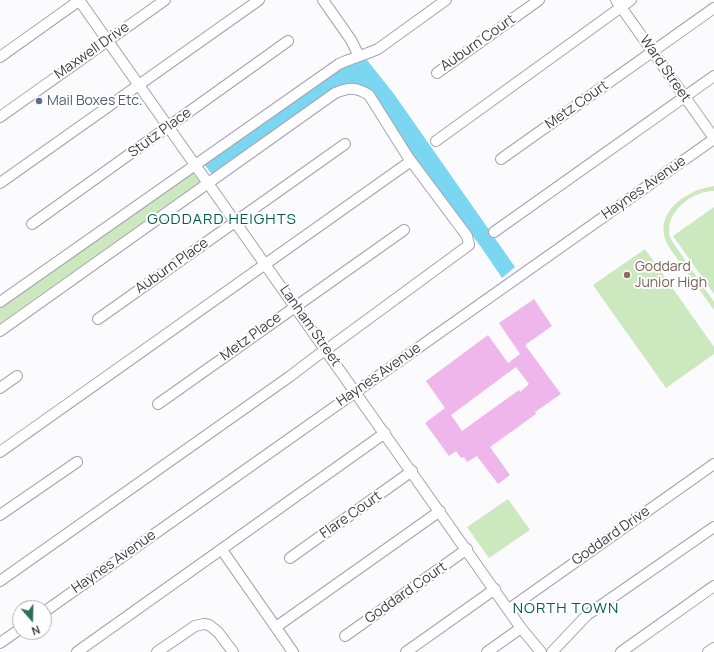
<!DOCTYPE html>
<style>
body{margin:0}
#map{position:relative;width:714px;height:652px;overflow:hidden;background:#fbfafd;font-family:Manrope,sans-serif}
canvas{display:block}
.north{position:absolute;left:12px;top:600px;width:40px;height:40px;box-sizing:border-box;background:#fff;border:1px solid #b1b1b3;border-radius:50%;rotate:160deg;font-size:11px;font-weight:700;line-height:16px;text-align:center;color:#3d3b41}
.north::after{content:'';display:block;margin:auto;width:14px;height:18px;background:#2d6f5f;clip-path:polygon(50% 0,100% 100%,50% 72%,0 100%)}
</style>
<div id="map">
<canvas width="714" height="652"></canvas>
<div class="north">N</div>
</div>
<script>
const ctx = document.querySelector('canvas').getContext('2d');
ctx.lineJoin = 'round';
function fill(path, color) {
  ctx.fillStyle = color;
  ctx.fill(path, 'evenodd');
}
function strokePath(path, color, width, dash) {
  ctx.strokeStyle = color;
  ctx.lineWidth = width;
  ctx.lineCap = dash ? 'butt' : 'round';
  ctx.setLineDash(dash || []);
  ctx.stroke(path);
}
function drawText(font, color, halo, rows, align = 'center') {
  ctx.font = font + ' Manrope,sans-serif';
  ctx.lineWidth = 4;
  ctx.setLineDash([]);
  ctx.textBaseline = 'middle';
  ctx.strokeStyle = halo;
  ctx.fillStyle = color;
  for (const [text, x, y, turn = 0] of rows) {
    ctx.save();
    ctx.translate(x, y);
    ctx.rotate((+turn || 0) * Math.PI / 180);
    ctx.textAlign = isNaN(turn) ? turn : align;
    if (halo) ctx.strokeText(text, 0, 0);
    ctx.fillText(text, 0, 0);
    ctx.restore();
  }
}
fill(new Path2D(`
 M189,168L204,187L0,331V302Z
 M714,186V191C690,191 660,216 672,241L714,302V310L669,247C650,215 685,190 714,186Z
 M714,207V294L673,236Z
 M645,249L714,347V354L666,388L593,285Z
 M508,499L530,530L489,558L467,527Z`), '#cbe8be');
fill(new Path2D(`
 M362,59L367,60L394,94L515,267L502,278L481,247L421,168L371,93L350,85L214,177L201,160L336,71Z`), '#7bd7f1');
fill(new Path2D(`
 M534,299L552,326L525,345L561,394L535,412L536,414L490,447L510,475L498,484L477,456L467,462L464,457L461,458L456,451L449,456L425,423L445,408L426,381L488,335L508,363L520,354L499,323ZM516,367L529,384L520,392L519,390L462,431L451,415Z`), '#eeb6eb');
const minor = new Path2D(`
 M79,0L521,628L541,652
 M323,0L351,40L359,56
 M616,0L714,138
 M0,57L80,0
 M437,73L539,0
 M0,117L165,0
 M436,141L631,0
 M501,159L714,8
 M0,183L259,0
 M32,224L288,41
 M494,232L714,76
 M0,302L339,64C351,58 365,55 378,49L446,0
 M98,319L345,144
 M0,331L335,93C349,87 356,87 369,95L408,157L467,236L469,245L326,350L318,355L289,377L0,581
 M0,388L17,376
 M158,404L404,230
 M0,452L411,161
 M0,515L77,462
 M222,550L293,652
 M290,558L412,471
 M509,609L714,464
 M44,612L714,139
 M276,627L440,511
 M345,636L467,549
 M0,643L20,629
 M77,652L385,433
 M157,652L195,626L204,624L209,625L218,632L233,652
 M406,652L495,589
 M487,652L521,628
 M552,652L587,615L714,527
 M621,652L714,586
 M708,652L714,648`);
strokePath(minor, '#a6a1b0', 12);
strokePath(minor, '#fff', 10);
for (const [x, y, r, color] of [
 [39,101,4,"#5c6f8a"],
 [627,275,4,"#8d6e63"]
]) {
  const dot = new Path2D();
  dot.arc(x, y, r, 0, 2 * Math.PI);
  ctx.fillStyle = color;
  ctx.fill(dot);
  strokePath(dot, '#fff', 1.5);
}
drawText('14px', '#3d3b41', '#fff', [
 ["Auburn Court",478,43,-35],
 ["Maxwell Drive",92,51,-35],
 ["Ward Street",665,69,55],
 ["Metz Court",577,105,-35],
 ["Stutz Place",160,133,-36],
 ["Haynes Avenue",644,188,-35],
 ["Auburn Place",172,266,-35],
 ["Lanham Street",310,326,55],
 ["Metz Place",251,337,-36],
 ["Haynes Avenue",379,375,-35],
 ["Flare Court",351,515,-35],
 ["Goddard Drive",611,536,-35],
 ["Haynes Avenue",114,562,-35],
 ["Goddard Court",406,593,-35]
]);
drawText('14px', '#4e5e75', '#fff', [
 ["Mail Boxes Etc.",47,101]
], 'left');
drawText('14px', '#785e54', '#fff', [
 ["Goddard",635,267],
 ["Junior High",635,283]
], 'left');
ctx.letterSpacing = '1px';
drawText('15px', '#035e4d', '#fff', [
 ["GODDARD HEIGHTS",222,220],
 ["NORTH TOWN",566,609]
]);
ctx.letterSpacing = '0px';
</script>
